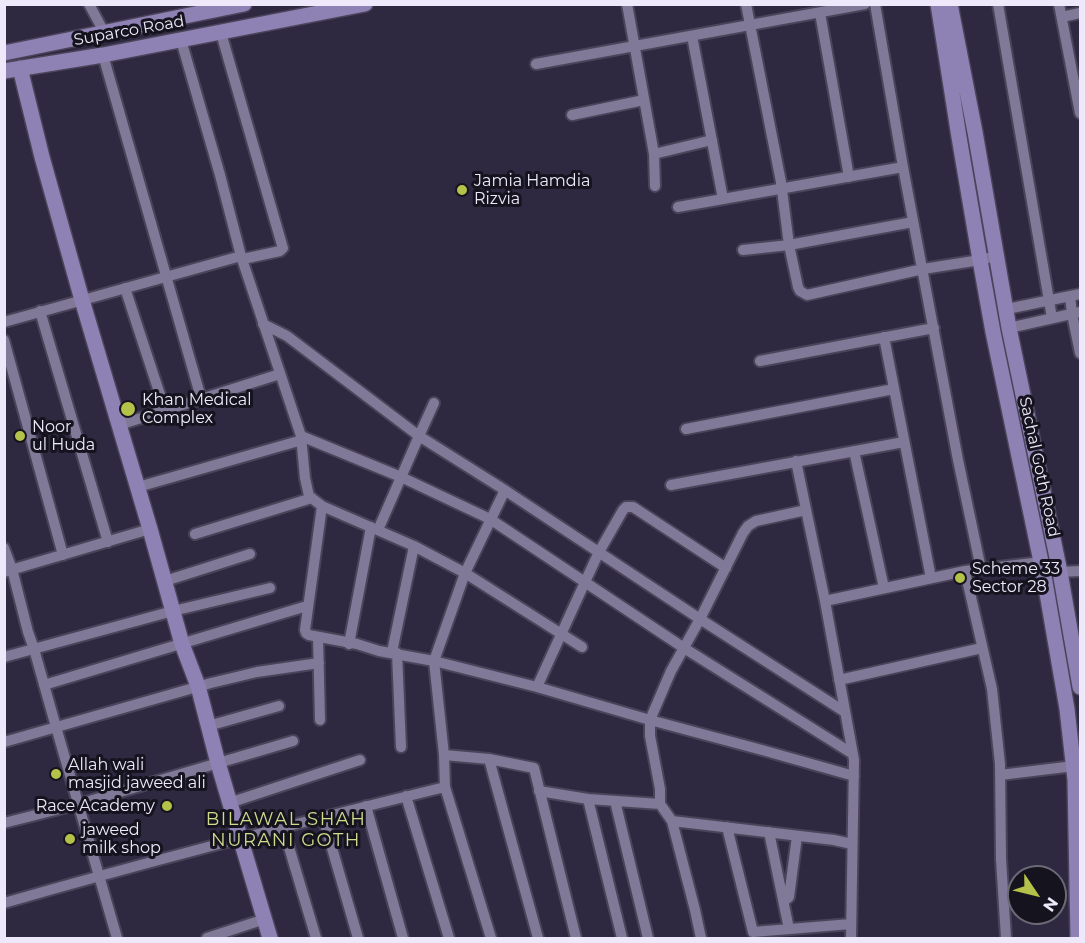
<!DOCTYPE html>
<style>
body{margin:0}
#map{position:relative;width:1085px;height:943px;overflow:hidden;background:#2e2840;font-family:Montserrat,sans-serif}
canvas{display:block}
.frame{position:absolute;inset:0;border:6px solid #ede9fa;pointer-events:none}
.north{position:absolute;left:1007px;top:865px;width:60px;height:60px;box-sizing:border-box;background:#15131e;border:2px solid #6b6976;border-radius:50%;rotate:125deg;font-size:16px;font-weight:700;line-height:24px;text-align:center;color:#ede9fa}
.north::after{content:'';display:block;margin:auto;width:21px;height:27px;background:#b4c24a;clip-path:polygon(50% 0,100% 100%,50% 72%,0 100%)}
</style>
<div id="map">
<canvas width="1085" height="943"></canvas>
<div class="frame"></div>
<div class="north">N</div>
</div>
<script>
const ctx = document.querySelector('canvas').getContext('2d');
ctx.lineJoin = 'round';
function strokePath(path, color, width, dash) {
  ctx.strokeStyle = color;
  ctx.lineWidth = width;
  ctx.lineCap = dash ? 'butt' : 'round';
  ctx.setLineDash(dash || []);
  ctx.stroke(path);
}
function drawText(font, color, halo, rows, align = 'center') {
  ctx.font = font + ' Montserrat,sans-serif';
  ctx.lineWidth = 6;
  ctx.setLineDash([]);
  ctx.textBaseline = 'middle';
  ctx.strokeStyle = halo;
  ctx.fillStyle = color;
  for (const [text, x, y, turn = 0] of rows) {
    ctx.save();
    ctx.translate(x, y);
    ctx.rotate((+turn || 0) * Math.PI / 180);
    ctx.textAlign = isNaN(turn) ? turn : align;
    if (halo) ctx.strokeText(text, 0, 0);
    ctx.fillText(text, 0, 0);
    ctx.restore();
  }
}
const street = new Path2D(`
 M89,4L104,32
 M627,4L654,154L655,186
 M746,4L781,182L789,245L798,287L800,291L807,295L923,269L980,260L996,256
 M875,4L903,167L958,460L981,569
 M998,4L1052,318
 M1059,4L1080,113
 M820,13L849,177
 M1062,17L1080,13
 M221,33L282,245L283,248L280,251L243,259
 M692,36L723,199
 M181,40L220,175L241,256L301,436L305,478L309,496L322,506L414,546L465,573L582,647
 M103,55L201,398
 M536,64L865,4
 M572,115L644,100
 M654,154L712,140
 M678,207L903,167
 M743,250L789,245L913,222
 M125,288L165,410
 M1070,296L1072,314L1080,353
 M1007,309L1080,294
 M40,311L108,542
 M4,322L241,256
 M263,324L287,336L419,436L500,487L700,619L845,712
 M1009,328L1080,312
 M884,337L931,578
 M4,340L63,555
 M760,361L934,328
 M119,425L280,374
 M686,429L894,389
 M301,436L401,477L490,519L684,648L853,754
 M854,451L884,588
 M796,461L825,601L854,760L851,938
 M671,485L904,442
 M138,487L302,440
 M505,490L465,573L434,661L444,755L489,759L534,768L576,938
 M322,506L305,630L306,633L309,635L357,644L379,651L434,661L537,687L650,720L762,750L854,776
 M378,530L419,436L434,403
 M195,534L312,498
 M4,548L12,569L28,632L34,649L56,727L117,938
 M965,571L992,689L1000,764L1001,859L1006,938
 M4,572L150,529
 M1060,572L1080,571
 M165,581L250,554
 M825,601L965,571L1041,562
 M318,637L320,720
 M349,644L371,527
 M392,652L414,546
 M397,653L401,747
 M4,657L173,611L270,588
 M839,680L982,648
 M44,685L307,606
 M537,687L585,582L599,552L623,510L626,507H633L726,568
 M208,726L279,706
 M4,742L211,683L257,672L319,663
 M489,759L538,938
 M1000,775L1074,766
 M445,787L491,938
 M539,791L588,799L622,938
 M406,796L449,938
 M588,799L660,804L672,821L834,840L852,844
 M615,801L648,938
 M229,803L360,760
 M660,804V789L650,736V720L671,671L700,619L743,533L748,526L756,521L806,510
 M366,806L403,938
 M323,817L358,938
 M672,821L695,910L701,938
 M4,823L79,804L293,741
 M283,827L316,938
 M727,827L753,932L851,924
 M769,832L789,929
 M784,901L789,897L797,836
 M4,903C150,861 297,823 445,787L444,755
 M207,938L265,919`);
const secondary = new Path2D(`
 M938,4L959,137L980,260L993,332L1044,576L1067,709L1075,780L1078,938
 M950,4L975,132L1009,328L1060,572L1080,687
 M4,53L244,4
 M20,68L42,157L82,300L150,529L182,644L198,686L218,763L270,938
 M4,71L103,55L365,4`);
strokePath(street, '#4a445a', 14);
strokePath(secondary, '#4a445a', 18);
strokePath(street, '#807997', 10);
strokePath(secondary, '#8e81b3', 15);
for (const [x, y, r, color] of [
 [462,190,6,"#b4c24a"],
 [128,409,8,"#b4c24a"],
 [20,436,6,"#b4c24a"],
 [960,578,6,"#b4c24a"],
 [56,774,6,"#b4c24a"],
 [167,806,6,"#b4c24a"],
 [70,839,6,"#b4c24a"]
]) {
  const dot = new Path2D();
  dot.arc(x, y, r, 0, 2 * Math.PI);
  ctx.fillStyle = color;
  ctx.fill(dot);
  strokePath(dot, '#15131e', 2);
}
drawText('16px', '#ede9fa', '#15131e', [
 ["Suparco Road",129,31,-10],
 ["Sachal Goth Road",1039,467,78]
]);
drawText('16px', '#ede9fa', '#15131e', [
 ["Jamia Hamdia",474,181],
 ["Rizvia",474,199],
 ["Khan Medical",142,400],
 ["Complex",142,418],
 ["Noor",32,427],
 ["ul Huda",32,445],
 ["Scheme 33",972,569],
 ["Sector 28",972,587],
 ["Allah wali",68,765],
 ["masjid jaweed ali",68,783],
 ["Race Academy",155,806,"right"],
 ["jaweed",82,830],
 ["milk shop",82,848]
], 'left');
ctx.letterSpacing = '1.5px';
drawText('18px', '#d0db8e', '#15131e', [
 ["BILAWAL SHAH",286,820],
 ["NURANI GOTH",286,841]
]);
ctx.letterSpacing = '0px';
</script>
